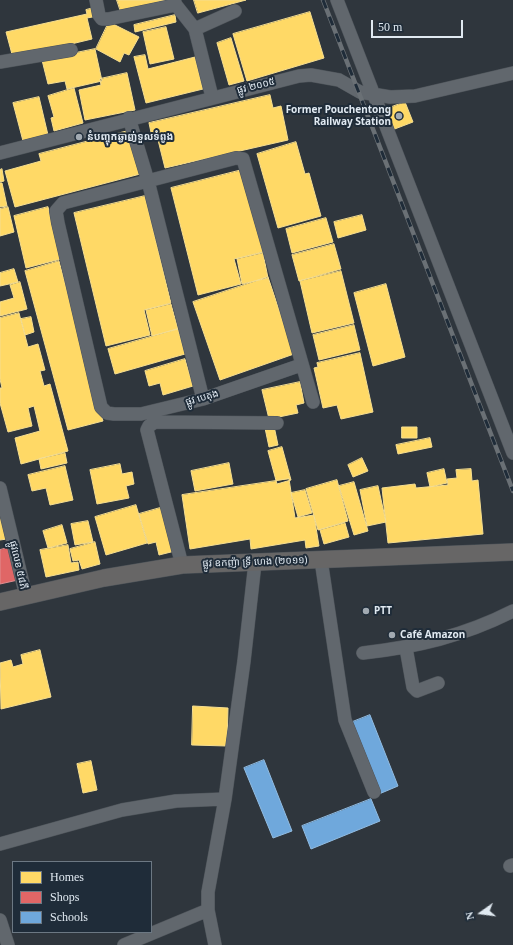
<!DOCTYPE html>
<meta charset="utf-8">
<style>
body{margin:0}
#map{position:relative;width:513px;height:945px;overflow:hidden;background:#2f363d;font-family:Georgia,serif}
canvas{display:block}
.legend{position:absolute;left:12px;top:861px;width:140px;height:72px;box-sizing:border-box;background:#1f2c39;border:1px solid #6c7883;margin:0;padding:5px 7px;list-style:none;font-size:12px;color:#e0e9f1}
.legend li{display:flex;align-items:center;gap:8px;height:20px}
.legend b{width:20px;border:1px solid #6c7883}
.north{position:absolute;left:461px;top:893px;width:40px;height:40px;-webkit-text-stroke:3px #1f2c39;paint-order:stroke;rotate:256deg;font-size:11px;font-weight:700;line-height:16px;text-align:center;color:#e0e9f1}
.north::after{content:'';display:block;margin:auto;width:14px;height:18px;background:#e0e9f1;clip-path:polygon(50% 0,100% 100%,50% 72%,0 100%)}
.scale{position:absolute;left:371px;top:20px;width:92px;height:18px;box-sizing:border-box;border:2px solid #e0e9f1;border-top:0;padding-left:5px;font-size:12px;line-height:14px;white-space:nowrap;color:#e0e9f1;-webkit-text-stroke:3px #1f2c39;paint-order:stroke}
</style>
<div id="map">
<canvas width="513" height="945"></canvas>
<ul class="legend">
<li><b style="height:11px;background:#ffd966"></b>Homes</li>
<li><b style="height:11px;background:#e06666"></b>Shops</li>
<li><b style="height:11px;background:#6fa8dc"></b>Schools</li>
</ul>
<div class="north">N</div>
<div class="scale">50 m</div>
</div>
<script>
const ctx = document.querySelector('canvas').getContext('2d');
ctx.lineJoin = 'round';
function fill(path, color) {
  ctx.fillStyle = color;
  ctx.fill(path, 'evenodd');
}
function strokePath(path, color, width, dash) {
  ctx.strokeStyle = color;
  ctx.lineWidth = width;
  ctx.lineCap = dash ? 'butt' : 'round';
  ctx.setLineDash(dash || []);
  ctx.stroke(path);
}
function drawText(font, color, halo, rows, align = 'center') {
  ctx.font = font + ' Georgia,"Noto Sans Khmer",serif';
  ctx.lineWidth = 4;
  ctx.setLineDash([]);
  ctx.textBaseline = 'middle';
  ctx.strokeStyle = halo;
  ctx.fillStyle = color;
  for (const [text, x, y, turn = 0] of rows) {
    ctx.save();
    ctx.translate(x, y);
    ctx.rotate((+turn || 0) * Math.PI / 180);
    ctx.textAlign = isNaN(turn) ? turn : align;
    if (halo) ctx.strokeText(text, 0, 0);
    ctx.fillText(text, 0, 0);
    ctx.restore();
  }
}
const homes = new Path2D(`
 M117,0H166L121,12Z
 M194,0H246L198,13Z
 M101,6L103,15L87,18L92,39L13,58L6,32L87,14L86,10Z
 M310,12L324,58L247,81L233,34Z
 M175,15L176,22L135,32L134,25Z
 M109,22L139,37L129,55L124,53L120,62L96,49Z
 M166,27L174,59L150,64L143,32Z
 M231,38L244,81L229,85L217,43Z
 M95,49L102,81L67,89L65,81L48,84L42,60Z
 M145,55L148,69L195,57L203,89L146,103L134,57Z
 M127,73L135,110L85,120L79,90L101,85L100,79Z
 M74,88L83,123L54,131L51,118L54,117L48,96Z
 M270,95L273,108L281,106L288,140L165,168L157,136L152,137L149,123Z
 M39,97L48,135L23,141L13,103Z
 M405,102L413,122L392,130L384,110Z
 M128,131L144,173L15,207L5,171L41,161L39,154Z
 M296,142L305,174L309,173L321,216L278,228L257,154Z
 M2,169L4,181L0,182V170Z
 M242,170L263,252L234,259L241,284L198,295L171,188Z
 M0,183H2L7,206L0,207Z
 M145,196L171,303L144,310L150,335L106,346L74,213Z
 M8,207L14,232L0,236V209Z
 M48,207L61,259L26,268L14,216Z
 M362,215L366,230L338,238L334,222Z
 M326,218L333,242L292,253L286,229Z
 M334,244L341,269L299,281L292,255Z
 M263,253L268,278L242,284L237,259Z
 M59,261L103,421L68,430L25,271Z
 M14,269L18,282L0,286V273Z
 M341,271L354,323L312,333L300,281Z
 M268,277L294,354L220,380L193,302Z
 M20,282L27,309L0,316V302L14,298L10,285Z
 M386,284L405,357L373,366L354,293Z
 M171,304L178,329L152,336L146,310Z
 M19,313L28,347L38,344L45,370L40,371L44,386L50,384L68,451L21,464L15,438L40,431L34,406L28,408L32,426L8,432L0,403V388H2L0,379V318Z
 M31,317L34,332L25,335L21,319Z
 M354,325L360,350L319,360L313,335Z
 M178,329L185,354L115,374L108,349Z
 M360,353L373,412L341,419L337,405L323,408L314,368L318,367L317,363Z
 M185,359L193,386L163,395L160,383L149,386L145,371Z
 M300,382L304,403L296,405L298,413L269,419L262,390Z
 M274,426L278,445L269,447L265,428Z
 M402,427H417V438H402Z
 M430,438L432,447L398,454L396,445Z
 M282,447L291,480L277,484L268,451Z
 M65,453L67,463L41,469L39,459Z
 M362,458L368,471L353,477L348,465Z
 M229,463L233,484L195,491L191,471Z
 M120,464L122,474L132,472L134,484L126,486L129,498L97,504L90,470Z
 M65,466L73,500L50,505L46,488L32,491L28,475Z
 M444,469L447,483L430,487L427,473Z
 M471,469L472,481L478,480L483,534L388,543L382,488L415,484L416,488L448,485L447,479L457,478L456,470Z
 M289,479L295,518L314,515L319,546L306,548L305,540L251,549L250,539L190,549L182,495Z
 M337,480L348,521L318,530L306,489Z
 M354,482L368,531L354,535L339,486Z
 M378,486L386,522L367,526L360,490Z
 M305,490L312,513L298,517L291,493Z
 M136,505L147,543L106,555L95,517Z
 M167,506L179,550L159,555L156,542L148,544L139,514Z
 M0,513L7,539L0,540Z
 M88,521L93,542L75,545L71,524Z
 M345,523L349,537L324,544L320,530Z
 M62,525L67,543L48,548L43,531Z
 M95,542L100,564L82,569L79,560L73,561L70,549Z
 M68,545L71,563L78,562L79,570L46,577L40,550Z
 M40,650L51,697L1,709L0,663L11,660L13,667L23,664L21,655Z
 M193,706L228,708L227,746L192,745Z
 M91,761L97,790L83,793L77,764Z`);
fill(homes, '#ffd966');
strokePath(homes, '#f6de90', 1);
const shops = new Path2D(`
 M11,547L18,580L0,584V550Z`);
fill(shops, '#e06666');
strokePath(shops, '#e08d90', 1);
const schools = new Path2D(`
 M370,715L398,786L379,794L350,723Z
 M264,760L292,831L273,838L244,768Z
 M371,799L380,821L311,849L302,826Z`);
fill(schools, '#6fa8dc');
strokePath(schools, '#91bce2', 1);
const minor = new Path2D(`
 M96,0L99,15L102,19H108L176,5
 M174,0L176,5L195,29L212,97
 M337,0L513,453
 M195,29L235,11
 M0,62L71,50
 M129,118L148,181L203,399
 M0,153L299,76L311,75L339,80L360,92L390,97L415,96L513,73
 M301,365L203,399L141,414H114L107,413L101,407L58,223L56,211L63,203L236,158L243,159L313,402
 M0,488L26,596
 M321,560L345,720L374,792
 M182,565L147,430L149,426L155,422L277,423
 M406,648L413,687L417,691L438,683
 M363,653C416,647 464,636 513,611
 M0,844L122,810L176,801L225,799
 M510,866L513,865
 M0,920L8,945
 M124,945L208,910
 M215,945L208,910V892L225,799L244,661L255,563`);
const major = new Path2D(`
 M0,602L104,578L182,565L513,552`);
strokePath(minor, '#4d5359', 14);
strokePath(major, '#4d5359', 18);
strokePath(minor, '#61676d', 13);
strokePath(major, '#676666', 17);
const rail = new Path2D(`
 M323,0L513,491`);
strokePath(rail, '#6a7075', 4.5);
strokePath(rail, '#1f2c39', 3, [9]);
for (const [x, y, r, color] of [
 [399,116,4,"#a2aab2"],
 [79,137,4,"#a2aab2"],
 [366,611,4,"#a2aab2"],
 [392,635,4,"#a2aab2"]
]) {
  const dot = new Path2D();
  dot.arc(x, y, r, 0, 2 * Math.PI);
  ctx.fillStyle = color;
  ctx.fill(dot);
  strokePath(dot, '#1f2c39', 1.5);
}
drawText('10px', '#e0e9f1', '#1f2c39', [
 ["ផ្លូវ ២០០៥",256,86,-14],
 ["ផ្លូវ បេតុង",202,398,-16],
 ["ផ្លូវ ឧកញ៉ា ទ្រី ហេង (២០១១)",255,562,-2],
 ["ផ្លូវលេខ ៥៨ភី",18,565,77]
]);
drawText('bold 10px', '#e0e9f1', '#1f2c39', [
 ["Former Pouchentong",391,110,"right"],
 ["Railway Station",391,122,"right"],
 ["នំបញ្ចុកឆ្ងាញ់ទួលទំពូង",87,137],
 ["PTT",374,611],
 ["Café Amazon",400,635]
], 'left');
</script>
